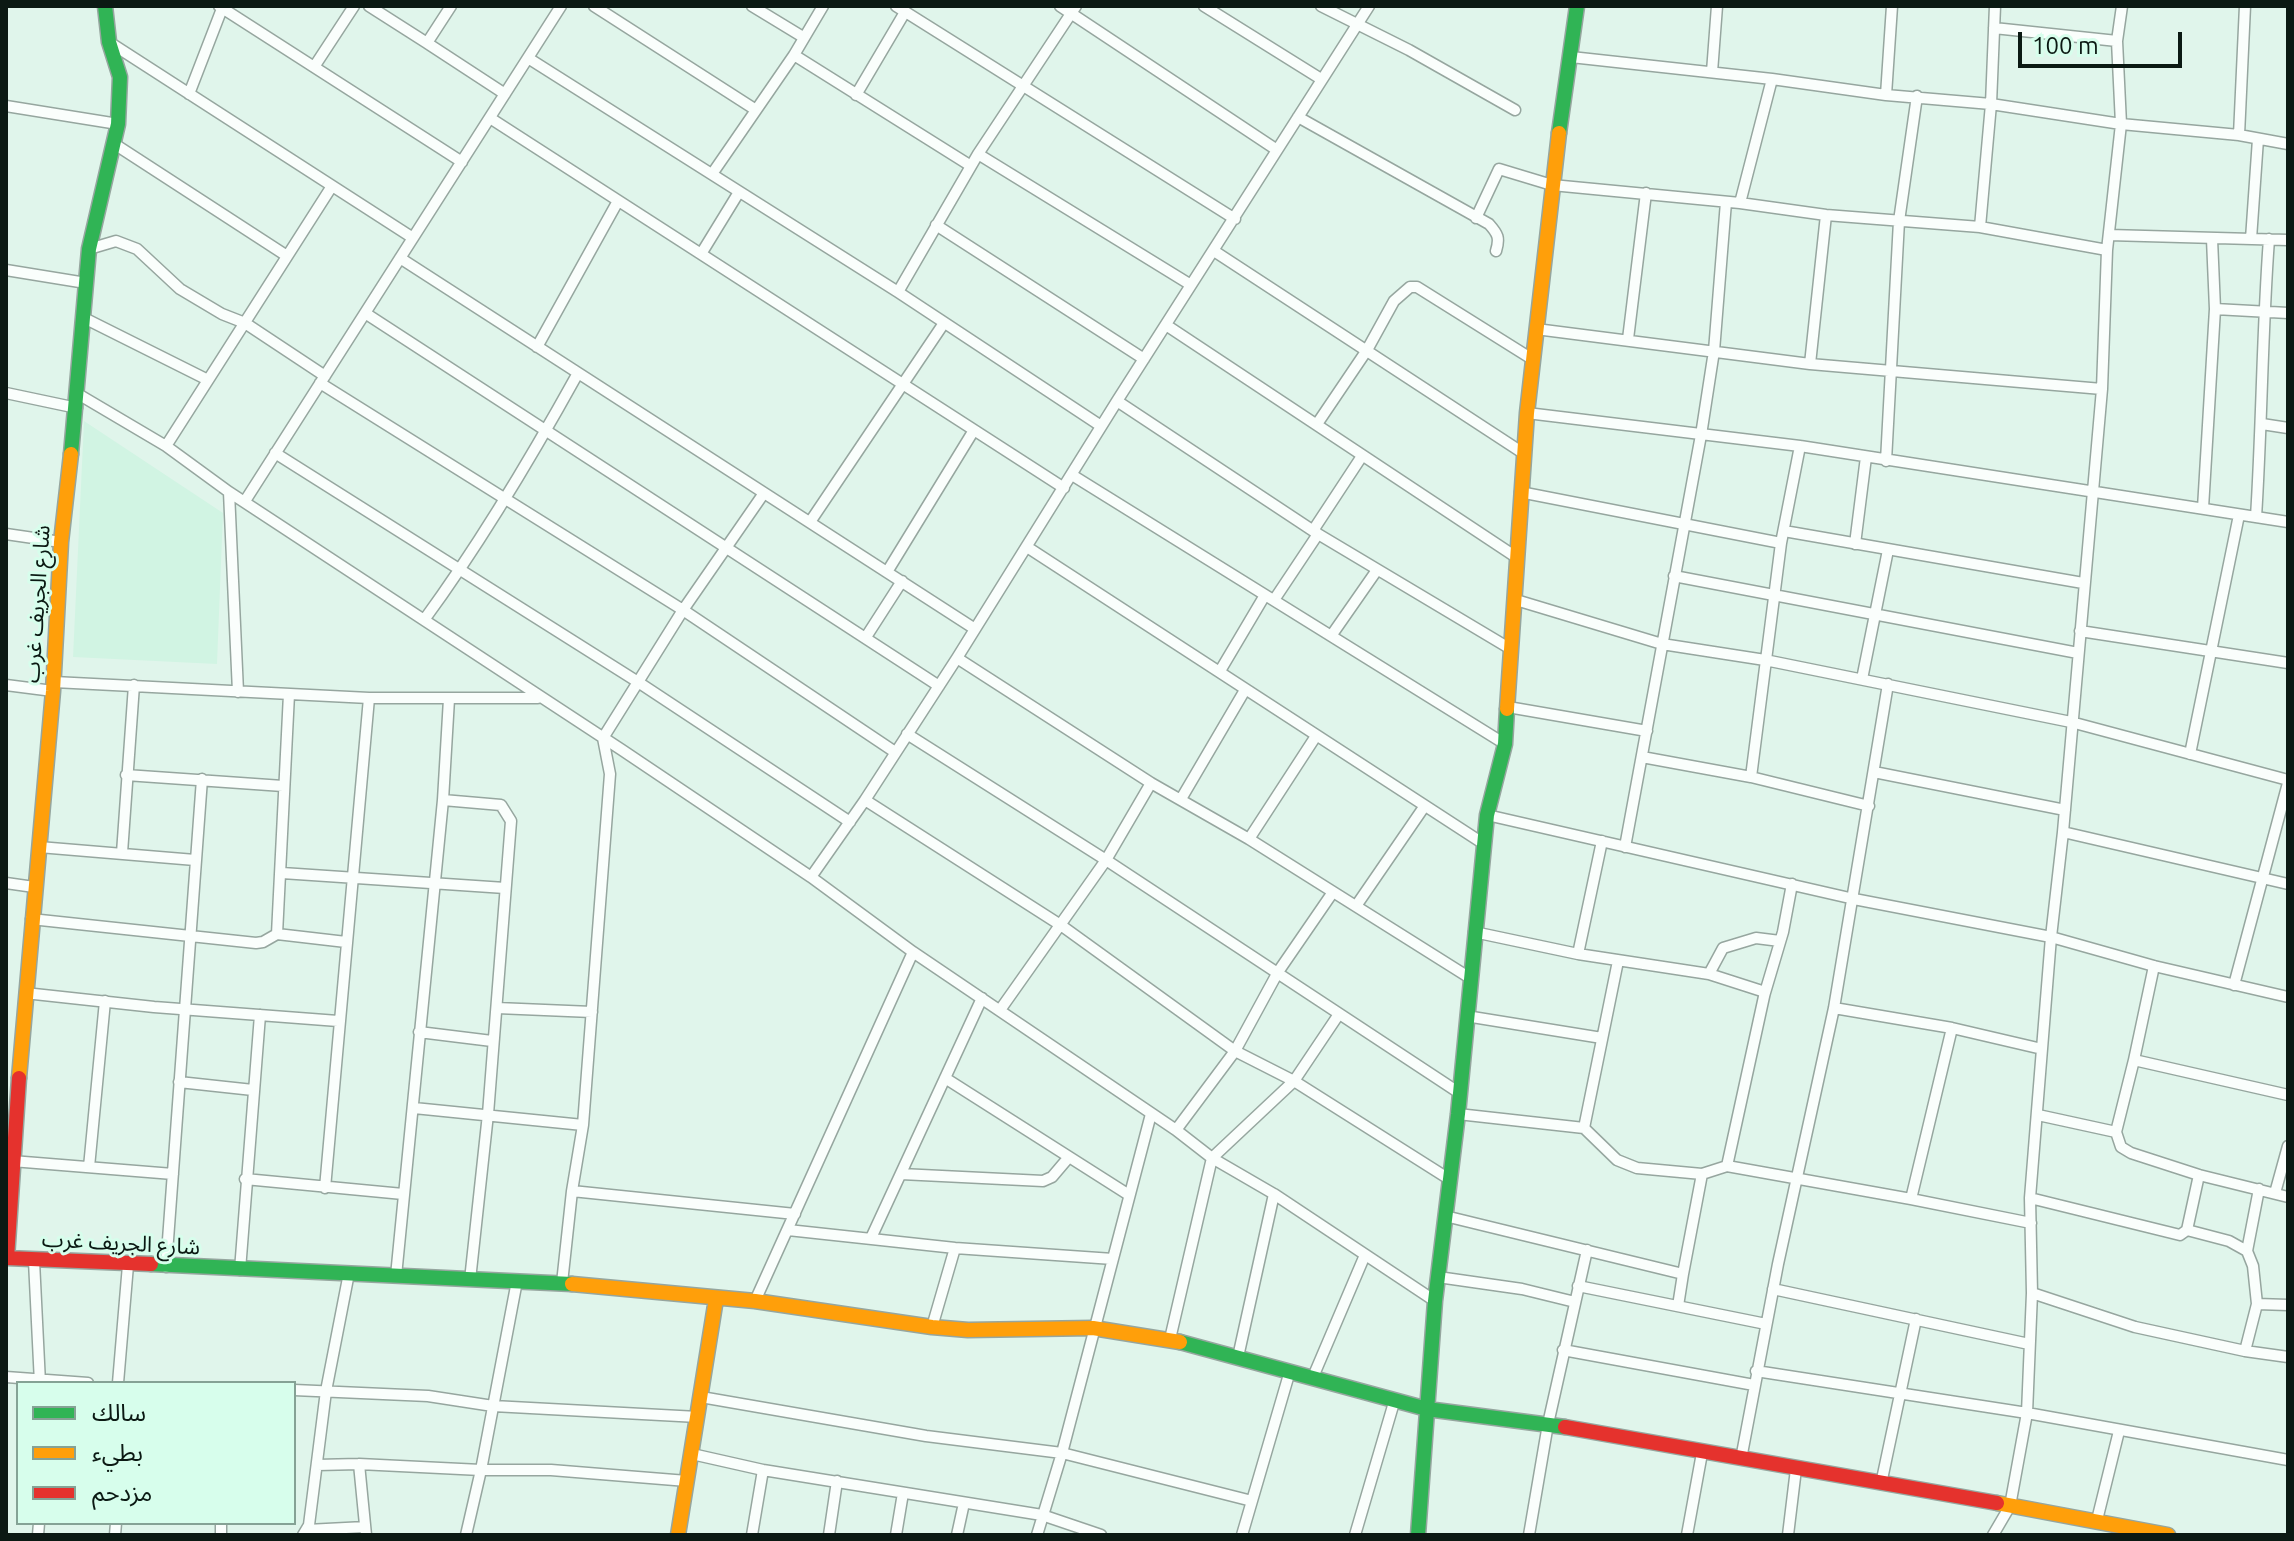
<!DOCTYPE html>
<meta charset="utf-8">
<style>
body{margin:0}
#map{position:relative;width:2294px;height:1541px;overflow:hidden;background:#e0f5eb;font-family:Ubuntu,"Noto Sans Arabic",sans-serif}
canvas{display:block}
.frame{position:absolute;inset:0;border:8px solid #0b1913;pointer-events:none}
.legend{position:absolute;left:16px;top:1381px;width:280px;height:144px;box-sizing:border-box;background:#d7feec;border:2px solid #85a295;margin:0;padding:10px 14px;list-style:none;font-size:24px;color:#0b1913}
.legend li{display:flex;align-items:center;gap:16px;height:40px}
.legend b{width:40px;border:2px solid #85a295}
.scale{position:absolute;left:2018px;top:32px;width:164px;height:36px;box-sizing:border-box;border:4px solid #0b1913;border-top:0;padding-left:10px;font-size:24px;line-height:28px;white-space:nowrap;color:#0b1913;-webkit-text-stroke:6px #d7feec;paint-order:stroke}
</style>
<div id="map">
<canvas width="2294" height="1541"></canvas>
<div class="frame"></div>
<ul class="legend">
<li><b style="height:10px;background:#30b455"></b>سالك</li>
<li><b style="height:10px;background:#ff9f0a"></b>بطيء</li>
<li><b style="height:10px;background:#e5322d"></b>مزدحم</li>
</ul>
<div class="scale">100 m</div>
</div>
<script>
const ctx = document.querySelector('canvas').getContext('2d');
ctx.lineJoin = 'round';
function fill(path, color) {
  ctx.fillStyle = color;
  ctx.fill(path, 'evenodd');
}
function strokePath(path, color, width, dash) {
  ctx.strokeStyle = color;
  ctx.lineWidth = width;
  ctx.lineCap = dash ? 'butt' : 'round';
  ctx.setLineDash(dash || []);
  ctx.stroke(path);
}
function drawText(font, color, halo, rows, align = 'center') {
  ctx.font = font + ' Ubuntu,"Noto Sans Arabic",sans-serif';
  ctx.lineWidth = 6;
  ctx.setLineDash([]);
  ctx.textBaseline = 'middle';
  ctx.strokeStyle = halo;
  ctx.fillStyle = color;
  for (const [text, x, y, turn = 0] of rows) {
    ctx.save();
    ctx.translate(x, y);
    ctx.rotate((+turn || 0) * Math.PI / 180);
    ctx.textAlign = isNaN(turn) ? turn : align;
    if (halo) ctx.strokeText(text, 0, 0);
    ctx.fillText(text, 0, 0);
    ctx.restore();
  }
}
fill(new Path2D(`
 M84,421L223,513L217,664L73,657Z`), '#d1f4e3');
const street = new Path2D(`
 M219,6L462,162
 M369,6L427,43L451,6
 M594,6L756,110
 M752,6L803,37
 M896,6L1235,219
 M1060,6L1277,150
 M1204,6L1321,79
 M1321,6L1409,50L1515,110
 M1994,28L2117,41
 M109,42L413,238
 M427,43L505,94
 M794,55L971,166
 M1571,57L1772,79L1886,95L1991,104L2121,124L2239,135L2288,144
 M528,58L898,292L1101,426
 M314,67L354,6
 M1712,72L1717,6
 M189,94L223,6
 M856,95L905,12
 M1886,95L1892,6
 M6,106L118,124
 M1298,117L1489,224C1498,234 1500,238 1496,251
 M490,118L1064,488
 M2239,135L2245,6
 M116,145L287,256
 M978,154L1191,285
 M712,174L794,55L823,6
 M1740,203L1772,79
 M1476,218L1499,169L1552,185L1740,203L1826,215L1980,227L2107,250
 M936,225L1144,359
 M1980,227L1991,104L1995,6
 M2109,235L2288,240
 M2251,239L2258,139
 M89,249L116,241L137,249L180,289L222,314L245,323L325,376
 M1214,251L1523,453
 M701,254L739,192
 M400,258L975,629
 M6,270L86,283
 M898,292L978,154L1076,6
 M2215,309L2288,313
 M365,313L939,686
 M84,318L208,380
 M1166,325L1516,557
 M1536,329L1810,364L2102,389
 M1628,339L1646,193
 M537,347L618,201
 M1810,364L1826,215
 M320,383L683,610L895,752
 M6,393L77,408
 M78,394L166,446L229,492L622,750L811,877L913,952L1176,1130L1212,1158L1274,1194L1435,1301
 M1117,401L1318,534L1509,648
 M1527,413L1800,446L2288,522
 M1317,424L1367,350L1394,301L1410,287H1417L1532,359
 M2262,424L2288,428
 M166,446L332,186
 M275,453L638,682L850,822
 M1886,461L1899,221L1917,96
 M1072,475L1505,744
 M229,492L238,692
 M1520,492L1781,543L1800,446
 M245,501L561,6
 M2203,508L2215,309L2212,239
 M2256,517C2262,424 2262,332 2269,239
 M810,522L944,323
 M1314,529L1362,456
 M1784,531L2083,583
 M6,534L61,542
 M1855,544L1866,457
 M1027,547L1484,844
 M887,572L974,430
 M1674,576L2078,653
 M1274,600L1318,534
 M1516,600L1662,644L1765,660L2071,722L2288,780
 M424,620C482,541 531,458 578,373
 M2080,631L2288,663
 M1331,636L1377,570
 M866,637L902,581
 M957,658L1151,783L1249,839L1470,978
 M1220,671L1265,595
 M1862,679L1888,550
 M54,682L369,698H538
 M6,685L53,691
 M1508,707L1647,731
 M907,734L1106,860L1458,1092
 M2190,754L2239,515
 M1642,757L1751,777L1869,806
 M1874,772L2065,810
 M126,775L283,786
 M1751,777L1781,543
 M1181,799L1245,690
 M443,800L501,805L511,821L488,1114L470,1280
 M865,800L1062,926L1235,1051L1294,1081L1449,1179
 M1487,815L1854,899L2051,937L2154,966L2288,997
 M2063,832L2288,884
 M1249,839L1316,736
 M39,847L195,860
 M1625,847L1701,435L1714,351L1726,202
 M122,853L134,685
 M282,873L505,888
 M811,877L865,800L957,658L1117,401L1369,6
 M6,883L34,887
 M1356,906L1424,807
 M31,919L256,943L263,942L277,934L346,942
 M1474,932L1578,954L1709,974L1765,992L1727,1166
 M277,934L289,694
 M1578,954L1602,841
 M2154,966L2134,1060L2288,1095
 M1709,974L1723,948L1756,938L1780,941
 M2234,985L2288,783
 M25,993L154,1007L338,1021
 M1764,996L1783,932L1792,884
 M497,1008L592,1012
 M1834,1008L1952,1028L2042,1049
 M1000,1010L1106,860L1151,783
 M1466,1016L1602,1038
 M419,1032L492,1041
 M945,1078L1129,1195
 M179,1082L253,1090
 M414,1108L583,1125
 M1458,1114L1584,1128L1617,1160L1637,1168L1702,1174L1727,1166L1911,1199L2031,1223
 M2038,1115L2116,1132L2134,1060
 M1584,1128L1618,961
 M1176,1130L1235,1051L1278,972L1333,892
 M2116,1132L2121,1147L2131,1153L2199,1175L2288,1197
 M12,1161L173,1174
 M89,1167L105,1001
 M901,1174L1043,1181L1052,1177L1069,1157
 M245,1179L403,1194
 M325,1188L369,698
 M572,1191L795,1214
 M2275,1193L2288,1146
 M2030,1198L2180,1235L2187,1230L2229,1241L2247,1251
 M1911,1199L1952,1028
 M1445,1216L1683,1274L1678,1306
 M788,1230L955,1248L1113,1259
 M2187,1230L2199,1175
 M871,1238L982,998
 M34,1261L40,1383
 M166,1267L202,779
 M240,1270L260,1015
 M1683,1274L1702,1174
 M396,1276L443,800L449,699
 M1438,1277L1522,1289L1575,1302
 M562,1283L572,1191L583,1125L610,774L603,738L683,610L764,493
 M1578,1286L1766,1324
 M1773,1289L2029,1344
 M2032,1293L2135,1327L2245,1351L2257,1304L2253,1266L2247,1251L2259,1189
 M755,1301L913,952
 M2257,1304L2288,1305
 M932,1327L955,1248
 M1170,1339L1212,1158L1294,1081L1339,1014
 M1563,1350L1754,1385
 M2245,1351L2288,1357
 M1238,1357L1274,1194
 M1756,1371L2027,1413L2288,1460
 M6,1377L88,1383
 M1313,1377L1365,1255
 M118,1383L128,1265
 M294,1390L428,1396L493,1406L698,1417
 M701,1397L926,1436L1062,1453L1252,1501
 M692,1454L763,1470L1042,1515L1101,1535
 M1741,1459L1778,1264L1834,1008L1888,684
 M359,1464L366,1535
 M317,1465L359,1464L481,1470H551L687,1481
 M1881,1484L1916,1319
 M2097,1520L2119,1431
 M307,1530L365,1527
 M38,1535L39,1523
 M115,1535L116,1523
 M221,1535V1523
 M303,1535L309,1525L326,1391L349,1273
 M466,1535L481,1470L517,1281
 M752,1535L763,1470
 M829,1535L837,1481
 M896,1535L903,1493
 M957,1535L964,1503
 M1037,1535L1062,1453L1151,1114
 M1242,1535L1290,1371
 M1355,1535L1395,1399
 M1529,1535L1548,1424L1587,1250
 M1687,1535L1702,1453
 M1788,1535L1796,1469
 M1993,1535L2010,1506L2027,1413L2032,1293L2030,1198L2051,937L2063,832L2102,389L2107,250L2121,124L2117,41L2122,6`);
const fast = new Path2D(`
 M1559,133L1577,6
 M71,454L89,249L118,124L120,77L109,42L105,6
 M151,1264L572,1284
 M1180,1342L1427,1409L1565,1427
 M1418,1535L1435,1301L1458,1114L1487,815L1505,744L1507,709`);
const slow = new Path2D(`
 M1507,709L1527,413L1559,133
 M19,1078L53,691L61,542L71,454
 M572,1284L755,1301L932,1327L968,1330L1093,1328L1180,1342
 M1997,1503L2168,1535
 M678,1535L716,1299`);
const jam = new Path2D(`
 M19,1078L7,1258L151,1264
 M1565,1427L1997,1503`);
strokePath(street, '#96a69f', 13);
strokePath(fast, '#96a69f', 17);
strokePath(slow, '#96a69f', 17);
strokePath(jam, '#96a69f', 17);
strokePath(street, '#fafefc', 10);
strokePath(fast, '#30b455', 14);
strokePath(slow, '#ff9f0a', 14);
strokePath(jam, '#e5322d', 14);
drawText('22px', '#0b1913', '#d7feec', [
 ["شارع الجريف غرب",37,604,-86],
 ["شارع الجريف غرب",121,1243,3]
]);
</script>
